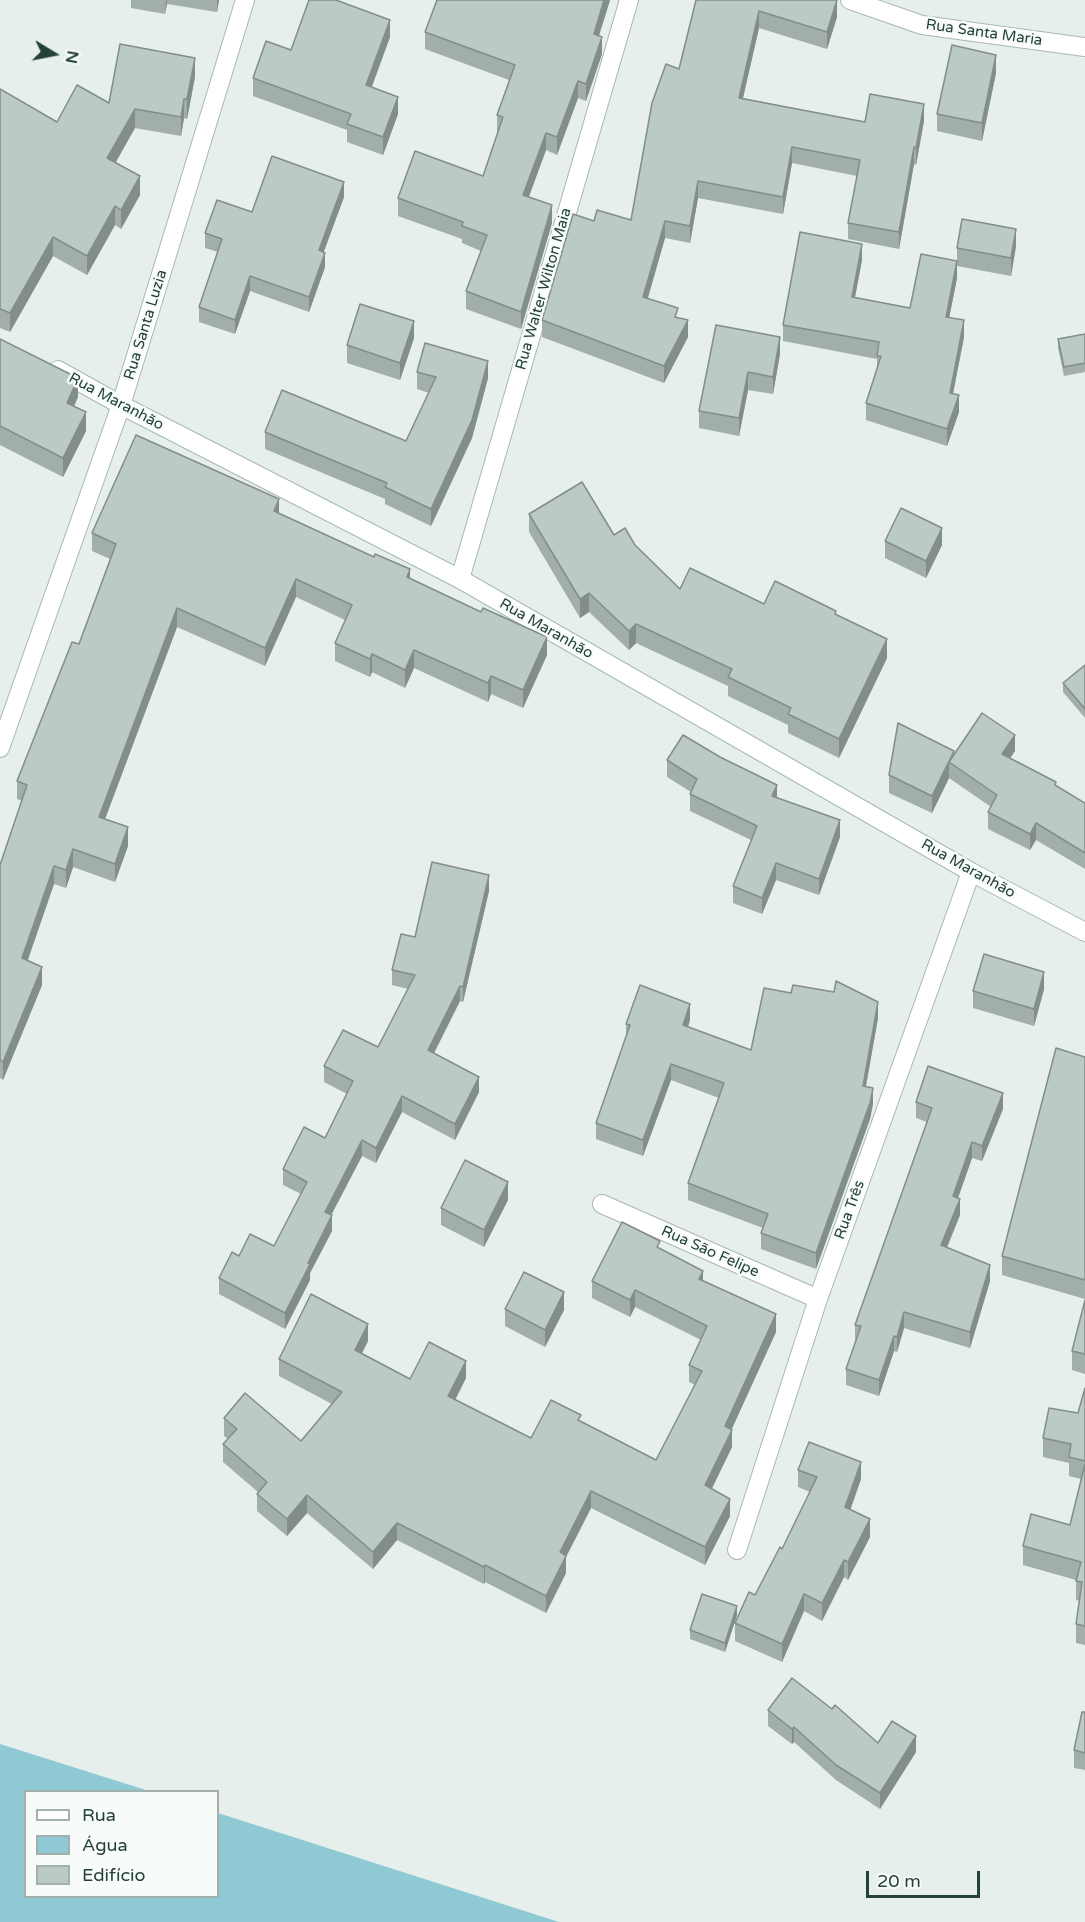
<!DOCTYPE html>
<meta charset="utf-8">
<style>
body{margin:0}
#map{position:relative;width:1085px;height:1922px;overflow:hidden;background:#e6efeb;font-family:"Varela Round",sans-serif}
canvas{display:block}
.legend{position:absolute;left:24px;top:1790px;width:195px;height:108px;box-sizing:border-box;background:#f7fbf9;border:2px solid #a3b1ad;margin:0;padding:8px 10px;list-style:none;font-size:18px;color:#24423a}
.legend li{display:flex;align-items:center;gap:12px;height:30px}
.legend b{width:30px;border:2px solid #a3b1ad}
.north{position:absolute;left:24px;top:24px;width:60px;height:60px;-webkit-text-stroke:4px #f7fbf9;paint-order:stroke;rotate:100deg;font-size:16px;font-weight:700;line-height:24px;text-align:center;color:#24423a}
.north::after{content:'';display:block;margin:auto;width:21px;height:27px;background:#24423a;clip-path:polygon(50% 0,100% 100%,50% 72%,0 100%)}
.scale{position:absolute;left:866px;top:1871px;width:114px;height:27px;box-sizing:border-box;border:3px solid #24423a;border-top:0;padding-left:8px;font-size:18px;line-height:21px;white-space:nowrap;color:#24423a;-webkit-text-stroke:4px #f7fbf9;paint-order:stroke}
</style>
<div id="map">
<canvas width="1085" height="1922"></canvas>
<ul class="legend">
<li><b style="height:8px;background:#fff"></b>Rua</li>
<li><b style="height:16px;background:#8ec9d4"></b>Água</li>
<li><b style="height:16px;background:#bbcac4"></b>Edifício</li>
</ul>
<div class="north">N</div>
<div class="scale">20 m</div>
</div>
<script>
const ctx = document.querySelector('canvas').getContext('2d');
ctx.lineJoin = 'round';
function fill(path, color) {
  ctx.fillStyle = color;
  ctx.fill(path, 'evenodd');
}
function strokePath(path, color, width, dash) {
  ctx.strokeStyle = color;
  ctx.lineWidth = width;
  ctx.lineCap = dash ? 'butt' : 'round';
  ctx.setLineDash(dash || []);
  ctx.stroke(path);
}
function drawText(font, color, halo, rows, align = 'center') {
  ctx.font = font + ' "Varela Round",sans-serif';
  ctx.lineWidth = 5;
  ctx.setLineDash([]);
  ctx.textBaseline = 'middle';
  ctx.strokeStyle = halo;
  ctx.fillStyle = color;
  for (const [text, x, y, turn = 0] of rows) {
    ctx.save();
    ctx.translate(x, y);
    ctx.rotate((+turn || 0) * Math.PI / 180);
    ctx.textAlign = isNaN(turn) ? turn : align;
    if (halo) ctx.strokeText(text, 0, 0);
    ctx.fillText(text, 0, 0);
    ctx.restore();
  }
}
fill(new Path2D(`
 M0,1744L149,1791L26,1792V1896H218V1813L559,1922H0Z`), '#8ec9d4');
const street = new Path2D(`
 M850,0L922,25L1085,47
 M460,579L629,0
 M0,748L121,405L245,0
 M602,1204L818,1299
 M737,1550L818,1299L971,872`);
const secondary = new Path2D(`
 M58,370L121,405L460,579L971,872L1085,932`);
strokePath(street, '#a8b8b2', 20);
strokePath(secondary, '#a4bbb3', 20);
strokePath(street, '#fff', 18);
strokePath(secondary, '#fff', 18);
fill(new Path2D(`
 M131,0H219L217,12L167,4L165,14L131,8Z
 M437,0H610L599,36L602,54L586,101L578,98L557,155L546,150L529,197L552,223L521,329L466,309V291L481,251L462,243V239L398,216V198L483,176L498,133H497V115L509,80L425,49V32Z
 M696,0L837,17L827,49L759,28L743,98L865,122L924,121L916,165L914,164L899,249L848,239V223L857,176L792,163L783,214L698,198L690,243L665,238L648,298L678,318L688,337L664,383L542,337V320L594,221L631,220L679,69Z
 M390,37L371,87L398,114L383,155L347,142V130L253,96V78L291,50Z
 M996,73L982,141L937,131V114Z
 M195,77L187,119L184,118L181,136L135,128L116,162L140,195L121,229L115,225L87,275L53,256L10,332L0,328V89L57,122L109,103Z
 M344,197L323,252L325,267L309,312L250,291L235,334L199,322V307L218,252L205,248V233L252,212Z
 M1016,246L1011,276L957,266V248Z
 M862,260L855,297L910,308L957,278L949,318L964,337L953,393L959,412L947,446L866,420V403L877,370V359L783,341V325Z
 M716,325L780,354L773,394L748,390L739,436L699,428V411Z
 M1085,334V372L1064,376L1058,348V339Z
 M414,338L400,380L347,363V345Z
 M0,339L78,397L74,406L86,431L63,477L0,445Z
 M417,372L488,378L472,438L431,526L385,504V499L265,449V432L406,441L429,393L417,389Z
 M279,513L410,579L547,655L523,708L491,694L488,702L414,668L405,688L372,672L370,677L335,661V643L345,620L296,597L265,666L177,627L105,819L128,846L115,882L73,867L66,888L54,884L28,960L42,985L3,1080L0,1078V865L22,801L17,799V781L79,644L110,559L92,551V533Z
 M529,514L614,535L635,545L680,589L764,604L836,614L887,658L839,758L788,733V725L728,696V686L636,643L629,650L589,612L580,618L529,532Z
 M885,541L942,545L926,578L885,558Z
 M1085,665V718L1063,692V683Z
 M1015,751L1010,758L1085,803V869L1036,840L1030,850L988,829V812L991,807L949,778L932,813L889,793V775L954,754Z
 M667,760L777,798L840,837L819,895L776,880L762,914L733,903V886L751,840L690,811V794L691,792L667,777Z
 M489,891L463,1002L460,1001L434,1053L479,1092L455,1140L402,1112L376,1163L362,1156L331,1215L332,1231L310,1273V1280L285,1329L219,1294V1278L239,1256L274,1246L301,1194L283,1185V1169L325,1138L347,1094L324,1082V1066L378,1047L408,989L392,985V970L415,937Z
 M1044,989L1034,1026L973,1008V991Z
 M878,1018L866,1086L873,1104L870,1119L816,1269L761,1249V1233L763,1228L688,1200V1183L719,1098L671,1080L643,1156L596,1139V1123L626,1036V1024L690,1020L688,1027L751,1050Z
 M1085,1057V1299L1002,1275V1256Z
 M916,1102L1003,1109L982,1161L972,1158L958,1198L960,1215L947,1248L990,1281L970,1348L904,1328L897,1352L894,1351L879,1396L846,1385V1369L856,1341L855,1340V1325L927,1122L916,1118Z
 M508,1200L484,1247L441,1225V1208Z
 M660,1249L703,1281L776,1332L731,1430L732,1447L711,1489L730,1516L705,1565L591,1508L566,1557V1573L546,1613L485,1582L484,1584L397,1540L373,1569L307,1513L287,1536L257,1511V1494L258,1492L223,1462V1444L228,1439L224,1436V1418L301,1441L332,1404L279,1376V1359L368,1341L362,1353L410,1379L466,1378L455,1400L531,1438L581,1421L656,1460L695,1385L689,1382V1365L701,1340L635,1307L630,1317L592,1298V1281Z
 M1085,1300V1374L1072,1370V1351Z
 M505,1309L564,1310L545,1347L505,1326Z
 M1085,1388V1645L1076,1643V1624L1080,1601L1076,1600V1580L1023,1565V1546L1070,1525L1081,1479L1069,1476V1463L1043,1457V1438L1078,1413Z
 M798,1470L861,1479L850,1510L870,1537L848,1580L844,1577L822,1621L804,1611L782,1662L735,1641V1623L755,1595L782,1549L810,1492L798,1487Z
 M737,1615L725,1652L690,1639V1630Z
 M832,1709L878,1743L916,1752L880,1809L836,1780L794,1742L792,1744L768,1726V1710Z
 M1085,1712V1770L1074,1768V1750Z`), '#a1aea9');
fill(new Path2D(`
 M166,0H167V4L165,14Z
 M217,0H219L217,12Z
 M604,0H610L594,51V34Z
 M837,0V17L827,49V32Z
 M759,11V28L739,115V98Z
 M390,20V37L366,103V85Z
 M602,37V54L586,101V84Z
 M996,55V73L982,141V123Z
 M195,58V77L187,119V99Z
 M578,81V98L557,155V137Z
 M398,97V114L383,155V137Z
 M184,99V118L181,136V117Z
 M924,104V121L916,165V148Z
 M135,109V128L107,177V158Z
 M546,133V150L523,212V195Z
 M792,147V163L783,214V197Z
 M914,147V164L899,249V232Z
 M140,176V195L121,229V210Z
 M698,181V198L690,243V226Z
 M344,182V197L319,265V250Z
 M552,205V223L521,329V312Z
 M115,206V225L87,275V256Z
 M665,221V238L643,314V297Z
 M1016,229V246L1011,276V258Z
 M53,237V256L10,332V313Z
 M862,244V260L852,313V297Z
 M325,253V267L309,312V297Z
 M957,261V278L946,334V317Z
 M250,276V291L235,334V320Z
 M688,320V337L664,383V366Z
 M964,320V337L950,409V393Z
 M414,321V338L400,380V363Z
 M780,337V354L773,394V377Z
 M488,361V378L472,438L431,526V509Z
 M748,372V390L739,436V418Z
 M78,378V397L67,422V403Z
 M959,395V412L947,446V429Z
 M86,412V431L63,477V458Z
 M279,499V517L274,511Z
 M942,528V545L926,578V561Z
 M410,569V587L407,577Z
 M296,579V597L265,666V648Z
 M589,593V612L580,618V599Z
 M177,608V627L99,835V817Z
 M636,624V643L629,650V631Z
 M547,637V655L523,708V690Z
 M887,639V658L839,758V739Z
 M414,650V668L405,688V670Z
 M372,654V672L370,677V659Z
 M491,676V694L488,702V683Z
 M1015,735V751L1002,770V754Z
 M954,751V765L949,762V778L932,813V796Z
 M777,785V802L772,796Z
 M840,820V837L819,895V879Z
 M1036,823V840L1030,850V834Z
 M128,827V846L115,882V864Z
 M73,849V867L66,888V870Z
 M776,863V880L762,914V898Z
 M54,866V884L22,976V958Z
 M489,875V891L463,1002V987Z
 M42,967V985L3,1080V1062Z
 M1044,972V989L1034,1026V1009Z
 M460,986V1001L428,1065V1050Z
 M878,1002V1018L863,1102V1086Z
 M690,1004V1020L683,1042V1025Z
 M671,1064V1080L643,1156V1140Z
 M479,1077V1092L455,1140V1124Z
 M873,1088V1104L870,1119L816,1269V1253Z
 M1003,1093V1109L982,1161V1146Z
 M402,1096V1112L376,1163V1148Z
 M362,1140V1156L325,1227V1212Z
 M972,1142V1158L953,1212V1196Z
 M508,1182V1200L484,1247V1230Z
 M960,1199V1215L941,1261V1245Z
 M332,1215V1231L310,1273V1280L285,1329V1313L308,1263Z
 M990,1265V1281L970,1348V1332Z
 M703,1271V1289L699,1279Z
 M635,1290V1307L630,1317V1300Z
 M564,1292V1310L545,1347V1330Z
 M904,1312V1328L897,1352V1337Z
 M776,1314V1332L725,1444V1426Z
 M368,1324V1341L355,1367V1350Z
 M894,1336V1351L879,1396V1380Z
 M466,1361V1378L448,1414V1396Z
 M732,1430V1447L705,1503V1485Z
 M861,1462V1479L845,1525V1507Z
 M591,1491V1508L566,1557V1573L546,1613V1596L560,1552Z
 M307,1495V1513L287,1536V1519Z
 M730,1499V1516L705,1565V1547Z
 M870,1519V1537L848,1580V1562Z
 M397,1523V1540L373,1569V1552Z
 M844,1560V1577L822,1621V1603Z
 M485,1565V1582L484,1584V1567Z
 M804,1594V1611L782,1662V1644Z
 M737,1606V1615L725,1652V1643Z
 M794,1727V1742L792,1744V1729Z
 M916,1736V1752L880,1809V1793Z`), '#838d89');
const building = new Path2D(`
 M309,0H336L390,20L366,85L398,97L383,137L347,124L351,114L253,78L266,41L291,50Z
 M437,0H604L594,34L602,37L586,84L578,81L557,137L546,133L523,195L552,205L521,312L466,291L487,235L462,226L463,222L398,198L415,151L483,176L503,117L497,115L515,65L425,32Z
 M696,0H837L827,32L759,11L739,98L865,122L870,94L924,104L916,148L914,147L899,232L848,223L860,160L792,147L783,197L698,181L690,226L665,221L643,297L678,308L675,317L688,320L664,366L542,320L573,214L594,221L597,210L631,220L652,103L666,64L679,69Z
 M120,44L195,58L187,99H184L181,117L135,109L107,158L140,176L121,210L115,206L87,256L53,237L10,313L0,309V89L57,122L77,85L109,103Z
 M952,45L996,55L982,123L937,114Z
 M272,156L344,182L319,250L325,253L309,297L250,276L235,320L199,307L222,239L205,233L217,200L252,212Z
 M962,219L1016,229L1011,258L957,248Z
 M800,232L862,244L852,297L910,308L921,254L957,261L946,317L964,320L950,393L959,395L947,429L866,403L881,356H877L879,342L783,325Z
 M360,304L414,321L400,363L347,345Z
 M716,325L780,337L773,377L748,372L739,418L699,411Z
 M1085,334V363L1064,367L1058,339Z
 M0,339L78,378L67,403L86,412L63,458L0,426Z
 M425,343L488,361L472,420L431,509L385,487L387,483L265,432L282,390L406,441L436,377L417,372Z
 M136,435L279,499L274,511L374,557L375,554L410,569L407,577L481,612L483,608L547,637L523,690L491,676L488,683L414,650L405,670L372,654L370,659L335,643L352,605L296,579L265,648L177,608L99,817L128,827L115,864L73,849L66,870L54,866L22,958L42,967L3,1062L0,1060V865L27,785L17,781L72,642L79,644L116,544L92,533Z
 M582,482L614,535L625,528L635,545L680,589L690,568L764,604L775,581L836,611L835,614L887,639L839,739L788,714L791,708L728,677L732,669L636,624L629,631L589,593L580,599L529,514Z
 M901,508L942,528L926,561L885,541Z
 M1085,665V709L1063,683Z
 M982,713L1015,735L1002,754L1056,782L1055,785L1085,803V853L1036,823L1030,834L988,812L997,795L949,762Z
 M898,723L954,751L932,796L889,775Z
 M683,735L720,757L777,785L772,796L840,820L819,879L776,863L762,898L733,886L757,826L690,794L697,779L667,760Z
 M432,862L489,875L463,987L460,986L428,1050L479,1077L455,1124L402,1096L376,1148L362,1140L325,1212L332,1215L308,1263L310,1264L285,1313L219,1278L232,1252L239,1256L250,1234L274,1246L307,1182L283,1169L304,1127L325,1138L353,1081L324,1066L343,1030L378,1047L415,975L392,970L401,934L415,937Z
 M984,954L1044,972L1034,1009L973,991Z
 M836,981L878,1002L863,1086L873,1088L870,1103L816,1253L761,1233L768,1214L688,1183L724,1083L671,1064L643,1140L596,1123L630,1025L626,1024L640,985L690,1004L683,1025L751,1050L764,988L791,993L793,985L834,992Z
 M1056,1048L1085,1057V1280L1002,1256Z
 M928,1066L1003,1093L982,1146L972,1142L953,1196L960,1199L941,1245L990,1265L970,1332L904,1312L897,1337L894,1336L879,1380L846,1369L861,1326L855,1325L932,1108L916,1102Z
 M465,1160L508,1182L484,1230L441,1208Z
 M622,1222L660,1241L657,1247L703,1271L699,1279L776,1314L725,1426L732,1430L705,1485L730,1499L705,1547L591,1491L560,1552L566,1556L546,1596L485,1565L484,1567L397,1523L373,1552L307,1495L287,1519L257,1494L267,1482L223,1444L237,1429L224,1418L245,1393L301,1441L342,1392L279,1359L311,1294L368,1324L355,1350L410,1379L429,1342L466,1361L448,1396L531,1438L551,1400L581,1415L578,1420L656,1460L702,1371L689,1365L707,1326L635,1290L630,1300L592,1281Z
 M524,1272L564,1292L545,1330L505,1309Z
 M1085,1300V1354L1072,1351Z
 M1085,1388V1461L1069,1457L1071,1444L1043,1438L1049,1408L1078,1413Z
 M809,1442L861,1462L845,1507L870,1519L848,1562L844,1560L822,1603L804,1594L782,1644L735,1623L749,1592L755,1595L780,1547L782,1549L817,1477L798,1470Z
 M1085,1464V1626L1076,1624L1082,1582L1076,1581L1081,1562L1023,1546L1031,1514L1070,1525Z
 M702,1594L737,1606L725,1643L690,1630Z
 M792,1678L832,1709L835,1705L878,1743L892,1721L916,1736L880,1793L836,1765L794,1727L792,1729L768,1710Z
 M1082,1712H1085V1753L1074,1750Z`);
fill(building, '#bbcac4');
strokePath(building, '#838d89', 1.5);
drawText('15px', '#24423a', '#f7fbf9', [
 ["Rua Santa Maria",984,33,8],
 ["Rua Walter Wilton Maia",544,289,-74],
 ["Rua Santa Luzia",146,325,-73],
 ["Rua Maranhão",116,402,28],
 ["Rua Maranhão",546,629,30],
 ["Rua Maranhão",968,869,29],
 ["Rua Três",850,1210,-70],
 ["Rua São Felipe",710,1252,24]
]);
</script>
